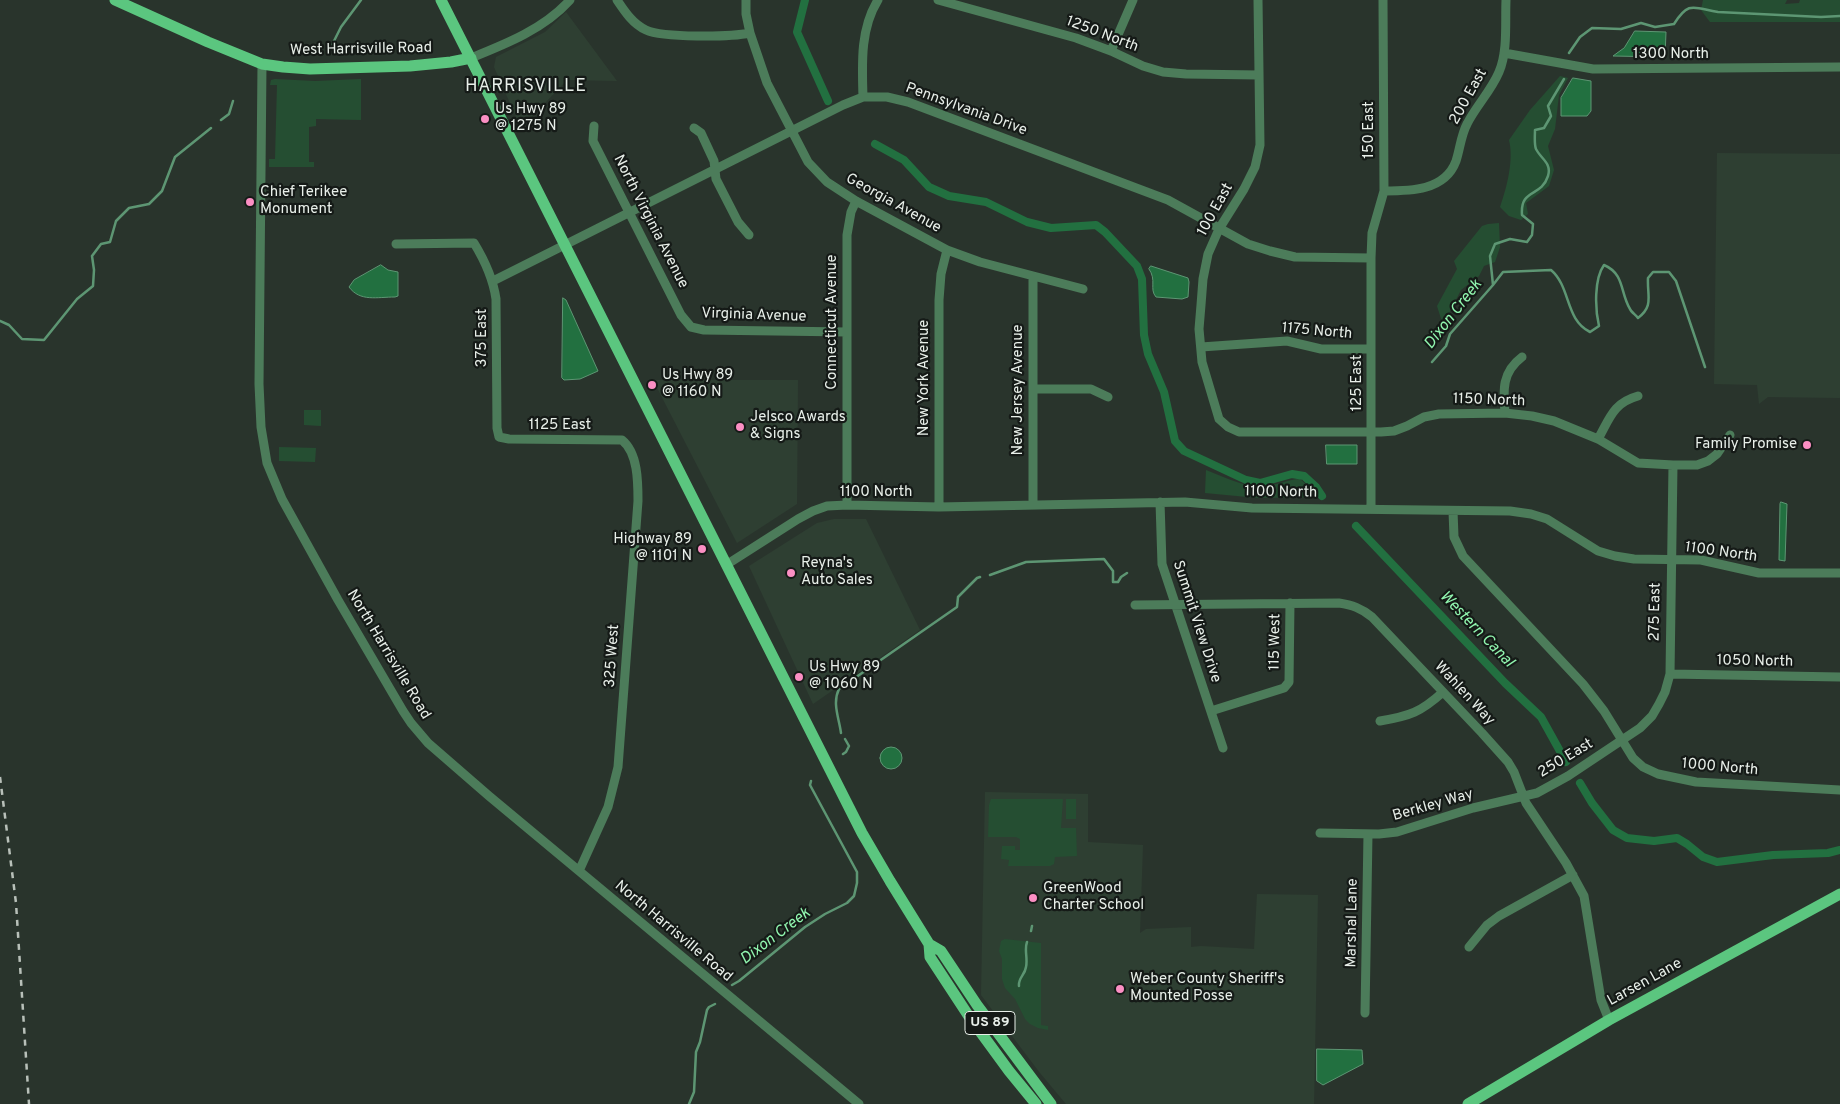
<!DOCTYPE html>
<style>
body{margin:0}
canvas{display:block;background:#29342c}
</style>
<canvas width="1840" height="1104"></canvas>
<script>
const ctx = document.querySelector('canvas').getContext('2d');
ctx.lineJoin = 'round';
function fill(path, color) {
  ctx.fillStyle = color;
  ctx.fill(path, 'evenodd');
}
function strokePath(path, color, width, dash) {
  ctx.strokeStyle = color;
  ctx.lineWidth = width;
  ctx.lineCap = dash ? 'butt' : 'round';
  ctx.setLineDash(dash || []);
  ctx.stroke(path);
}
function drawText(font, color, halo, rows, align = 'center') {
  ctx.font = font + ' Overpass,sans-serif';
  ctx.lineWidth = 4.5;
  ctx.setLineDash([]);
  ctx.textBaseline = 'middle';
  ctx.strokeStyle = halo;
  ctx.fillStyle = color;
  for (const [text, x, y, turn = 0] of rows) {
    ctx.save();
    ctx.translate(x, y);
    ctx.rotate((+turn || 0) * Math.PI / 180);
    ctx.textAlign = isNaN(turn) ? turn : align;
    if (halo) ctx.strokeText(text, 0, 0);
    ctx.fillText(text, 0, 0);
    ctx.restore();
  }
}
fill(new Path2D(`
 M566,12L617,81L567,80L521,128L494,67L496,57L545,32Z
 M1717,153L1840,154V398L1768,397L1759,404L1757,385L1714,384Z
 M653,380H798L797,504L737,543Z
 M834,519H866L920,630L813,704L749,566L817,523Z
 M985,792L1088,794V842L1143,845L1140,933L1146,929L1191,927V947L1201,946L1254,949L1257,894L1318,895L1314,1104H1066L1040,1073L981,995Z`), '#2e3f32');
fill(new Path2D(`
 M1703,0H1787L1785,4L1799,3L1800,0H1840V22H1710L1701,10Z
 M1560,76L1568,78L1559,95L1555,129L1548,146L1554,170L1549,186L1526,203L1528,214L1521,220L1509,216L1500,207C1507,187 1514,160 1509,140L1530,110Z
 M275,79L315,81L361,79V120L316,119V126L309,127V162H314V167H269V159H275L277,85H270L271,80Z
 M1499,223L1500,247L1495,262L1484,266L1479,276L1461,290L1443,325L1437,306L1457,269L1454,261L1482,226L1488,224Z
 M304,410H321V426L304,425Z
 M279,447L316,448L315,462L279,461Z
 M1206,470C1226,478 1245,488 1266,486C1278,485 1289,479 1300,479L1321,497L1258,498L1205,493Z
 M991,799H1063L1061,828H1076L1077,856L1055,857L1054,864L1050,866H1008L1009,860L1001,859L1002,846H1015V850H1020V839L1016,837H988L989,805Z
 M1066,799H1076V819H1066Z
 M1005,939L1041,943V1025L1048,1026V1030L1038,1028L1030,1024L1025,1019L1015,999L1005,988L1002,979V959L999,951L1001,941Z`), '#254e32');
const water = new Path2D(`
 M1635,31L1666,32L1665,57L1613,56L1624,48Z
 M1573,78L1591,81V111L1587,116H1561V98Z
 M381,265L388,270L398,272V296L395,297C377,297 360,302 349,287L354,280Z
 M1151,266L1188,278L1189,282L1188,297L1182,299L1156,297C1149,289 1157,280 1149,269Z
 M563,298L566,300L598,371L580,379L564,380L562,378Z
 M1326,445H1357V464H1327Z
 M1781,502L1787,504L1785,561L1779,560L1780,504Z
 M880 758a11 11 0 1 1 22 0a11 11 0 1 1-22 0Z
 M1317,1049L1362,1050L1363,1064L1323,1085L1317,1081Z`);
fill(water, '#227040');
strokePath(water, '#5d9673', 1);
strokePath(new Path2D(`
 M329,51L341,27L361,0
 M1569,53L1580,37L1592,28L1621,29L1641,23L1655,27L1674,24C1689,0 1694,8 1718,12L1821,17L1840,16
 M221,120L229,114L233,101
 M1493,285L1503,272L1551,270C1571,287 1565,320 1590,332L1599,326C1595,309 1594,279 1604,265C1625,274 1620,293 1630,309C1631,312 1636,315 1638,318C1654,306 1647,296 1648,278L1653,272H1669L1676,281L1705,367
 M0,321L9,325L22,339L44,340L77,299L93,286L94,270L92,256L101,244L110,242L116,221L129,208L149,204L162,191L175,157L211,128
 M1432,362L1446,346L1450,334L1493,285L1490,256L1495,244L1510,239L1527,242L1532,235L1533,224L1522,215C1520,188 1541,198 1548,176C1552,163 1541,159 1536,149C1534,144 1535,135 1535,130L1544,128L1551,116L1548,106L1564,79
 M990,575L1026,562L1104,559L1113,571V582H1118L1121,577L1127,573
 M841,733C839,718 832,703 839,689L957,607L958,597L977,578L980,577
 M843,754L846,752L849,746L845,739
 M1031,931L1032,926
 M732,985L739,981L805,927L825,914L847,903L854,896L857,883V872L810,785L811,781
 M1019,986C1018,978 1025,975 1026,967C1028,958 1024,950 1027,942
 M689,1104L694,1092L696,1052L700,1042L707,1010L709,1007L715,1004`), '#5d9673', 2.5);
strokePath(new Path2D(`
 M805,0L797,32L828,101
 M875,144L904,160L929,187L949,196L986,202L1027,222L1051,228L1096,225L1105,232L1137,266L1142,279L1144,335L1148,354L1164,392L1175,441L1184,451L1246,480L1260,483L1292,474L1304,476L1316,487L1322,496
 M1356,526L1505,683L1541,717L1566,762
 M1580,783L1592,803L1613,830L1627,838L1654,841L1677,838L1687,844L1703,857L1717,862L1773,855L1828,853L1840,850`), '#227040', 8);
strokePath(new Path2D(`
 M617,0C625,12 633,24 646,30C663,38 731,37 750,33
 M746,0V14L750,33L767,83L808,162L827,182L856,201L947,250L980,262L1083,289
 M938,0L1076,38L1111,51L1143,66L1163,72L1186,74L1259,75
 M1258,0L1260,145L1255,167L1244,189L1219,229L1208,254L1203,279L1201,305L1199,329L1202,362L1219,419L1228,427L1239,432H1381L1394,431L1407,426L1424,417L1439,414L1505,413L1532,416L1554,421L1598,439L1638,463L1673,465H1697L1708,461L1717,454L1730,435
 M1111,51L1133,0
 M1504,53L1593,69L1840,67
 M471,58C506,44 544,29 570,0
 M262,64L259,384L261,427L267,463L282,499L338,600L403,711L411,723L428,743L489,796L859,1104
 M863,97C862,64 860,29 878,0
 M594,126L593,141L681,315L691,327L704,330L847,332
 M694,128L701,133L714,161L716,179L738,222L749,235
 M1384,191C1410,191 1445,191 1456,161C1460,149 1461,135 1467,124C1476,106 1491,91 1499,72C1508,51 1505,23 1506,0
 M396,244L474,243C485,261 493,278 496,299L497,428L499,437L509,439L622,440C638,453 638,482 638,501L618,767L608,807L579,871
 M493,281L843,105L863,97H887L908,102L1168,200L1248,244L1270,251L1295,257L1371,258
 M1201,347L1287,341L1321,349H1371
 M1033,389H1091L1108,397
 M1505,413C1503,390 1502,372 1522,357
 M1598,439C1610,418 1613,403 1638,396
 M1160,502L1162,564L1223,748
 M1033,504V276
 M847,505V235L851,212L856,201
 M939,507V300L941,274L947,250
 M1371,508V258L1372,233L1384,191L1383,0
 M1453,511L1454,537L1463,556L1583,684L1604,711L1633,758L1643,767L1658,774L1696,782L1840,790
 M726,565L798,519L813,511L827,506L847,505L939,507L1185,502L1252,508L1510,511L1531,514L1547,519L1598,551L1615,556L1634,559L1701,560L1759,573H1840
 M1135,605L1339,603C1352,605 1361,608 1372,617L1482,733L1508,762L1514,772L1526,803L1566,863L1584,896L1601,1000L1609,1020
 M1670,674L1840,677
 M1211,711L1284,688L1289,682L1290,603
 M1380,721C1410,716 1421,712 1443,692
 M1320,833L1379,834L1397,832L1473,808L1537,793L1568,776L1640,728L1652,716L1659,704L1665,692L1670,674L1673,465
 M1469,947L1487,925L1499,916L1573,875
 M1365,1013L1368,834`), '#4c7c5a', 9);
strokePath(new Path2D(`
 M115,0L208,42L262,64L283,67L310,69L410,66L451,62L471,58
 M441,0L862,833L890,881L929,944L941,951L977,1005L1051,1104
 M929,944L930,957L968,1015L1009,1071L1036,1104
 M1468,1104L1609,1020L1840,894`), '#5bc67f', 11);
strokePath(new Path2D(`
 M0,777L16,903L29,1104`), '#b8c0b9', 2.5, [6, 6]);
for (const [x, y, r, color] of [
 [485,119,5,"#fb8fc3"],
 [250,202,5,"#fb8fc3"],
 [652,385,5,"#fb8fc3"],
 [740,427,5,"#fb8fc3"],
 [1807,445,5,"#fb8fc3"],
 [702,549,5,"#fb8fc3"],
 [791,573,5,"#fb8fc3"],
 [799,677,5,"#fb8fc3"],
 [1033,898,5,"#fb8fc3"],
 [1120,989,5,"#fb8fc3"]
]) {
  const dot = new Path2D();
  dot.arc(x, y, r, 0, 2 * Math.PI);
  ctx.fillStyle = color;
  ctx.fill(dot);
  strokePath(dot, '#151a17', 2);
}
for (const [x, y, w] of [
 [990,1023,50]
]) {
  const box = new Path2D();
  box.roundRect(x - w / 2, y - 11.5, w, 23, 4);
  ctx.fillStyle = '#151a17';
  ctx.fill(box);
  strokePath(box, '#e8efe9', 1);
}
drawText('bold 14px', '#e8efe9', null, [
 ["US 89",990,1023]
]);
drawText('15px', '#e8efe9', '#151a17', [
 ["1250 North",1102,35,21],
 ["West Harrisville Road",361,50,-1],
 ["1300 North",1671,55],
 ["200 East",1469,97,-61],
 ["Pennsylvania Drive",966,110,20],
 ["150 East",1370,130,-90],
 ["Georgia Avenue",893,204,29],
 ["100 East",1216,210,-61],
 ["North Virginia Avenue",650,222,63],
 ["Virginia Avenue",754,316,2],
 ["Connecticut Avenue",833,322,-90],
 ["1175 North",1317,332,5],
 ["375 East",483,338,-90],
 ["New York Avenue",925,378,-90],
 ["125 East",1358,383,-90],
 ["New Jersey Avenue",1019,390,-90],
 ["1150 North",1489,401,2],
 ["1125 East",560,426],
 ["1100 North",876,493],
 ["1100 North",1281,493,1],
 ["1100 North",1721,553,8],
 ["275 East",1656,612,-89],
 ["Summit View Drive",1196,622,72],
 ["115 West",1276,642,-89],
 ["North Harrisville Road",388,655,59],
 ["325 West",613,656,-86],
 ["1050 North",1755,662,1],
 ["Wahlen Way",1464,694,47],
 ["250 East",1566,759,-31],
 ["1000 North",1720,768,5],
 ["Berkley Way",1433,806,-16],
 ["Marshal Lane",1353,923,-89],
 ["North Harrisville Road",673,932,40],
 ["Larsen Lane",1645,983,-29]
]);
drawText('15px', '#e8efe9', '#151a17', [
 ["Us Hwy 89",495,110],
 ["@ 1275 N",495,127],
 ["Chief Terikee",260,193],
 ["Monument",260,210],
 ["Us Hwy 89",662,376],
 ["@ 1160 N",662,393],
 ["Jelsco Awards",750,418],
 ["& Signs",750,435],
 ["Family Promise",1797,445,"right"],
 ["Highway 89",692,540,"right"],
 ["@ 1101 N",692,557,"right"],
 ["Reyna's",801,564],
 ["Auto Sales",801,581],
 ["Us Hwy 89",809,668],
 ["@ 1060 N",809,685],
 ["GreenWood",1043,889],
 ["Charter School",1043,906],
 ["Weber County Sheriff's",1130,980],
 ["Mounted Posse",1130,997]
], 'left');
drawText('italic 16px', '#91f6af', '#151a17', [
 ["Dixon Creek",1454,315,-52],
 ["Western Canal",1476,630,46],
 ["Dixon Creek",776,937,-37]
]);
ctx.letterSpacing = '1px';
drawText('18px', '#e8efe9', '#151a17', [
 ["HARRISVILLE",526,87]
]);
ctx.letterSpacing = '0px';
</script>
